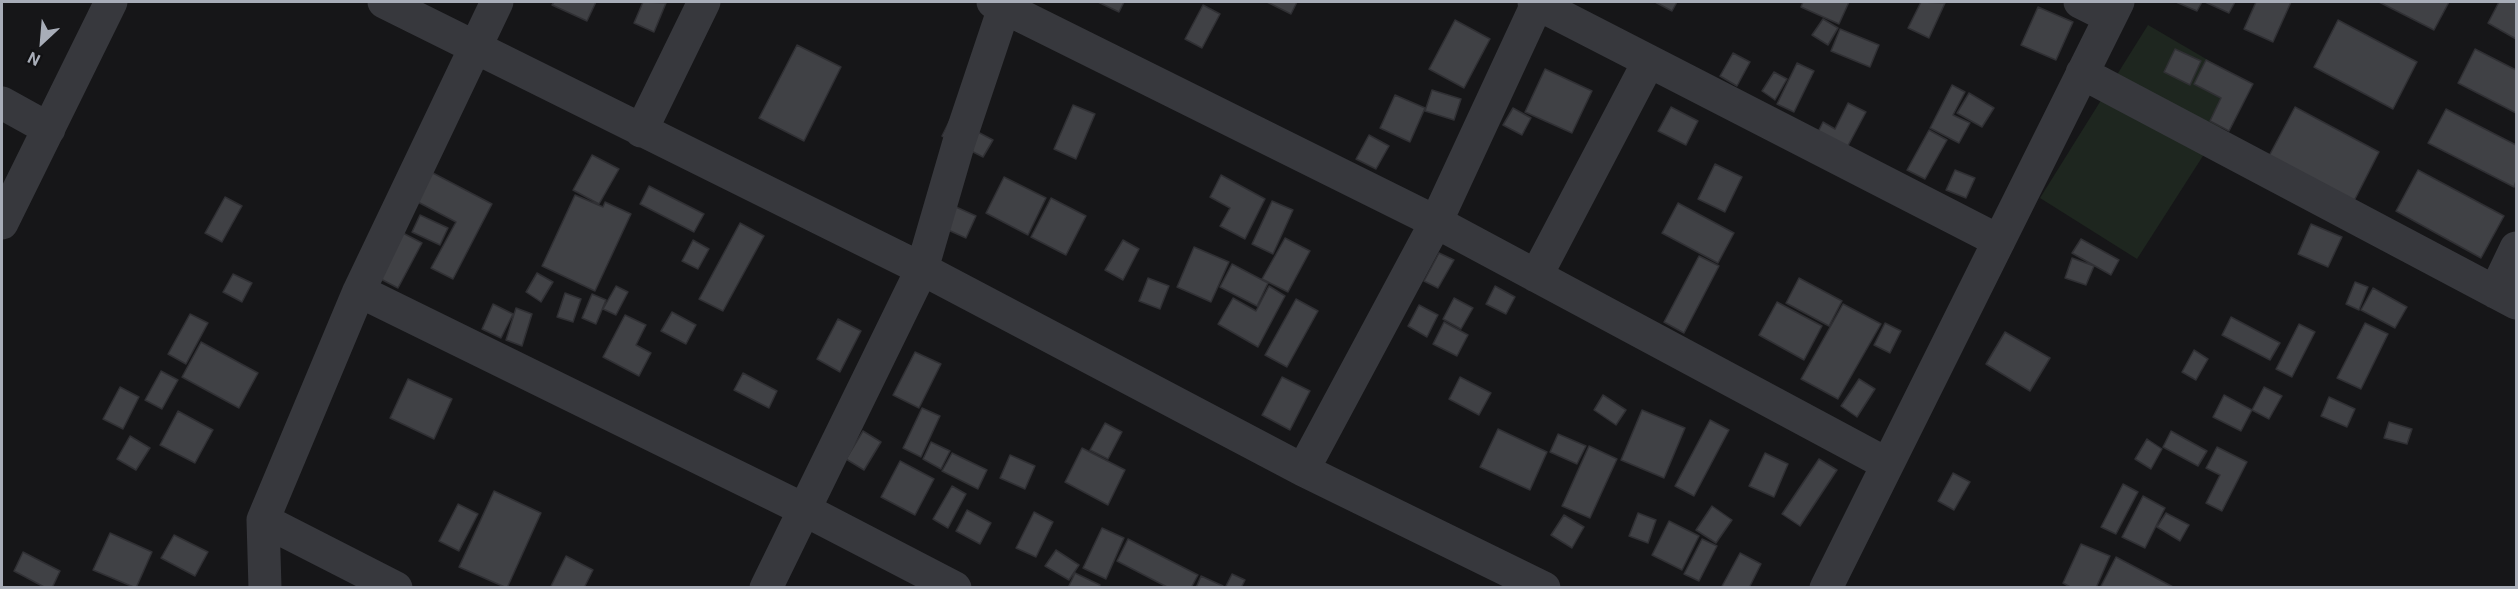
<!DOCTYPE html>
<style>
body{margin:0}
#map{position:relative;width:2518px;height:589px;overflow:hidden;background:#161618;font-family:Roboto,sans-serif}
canvas{display:block}
.frame{position:absolute;inset:0;border:3px solid #a8adb8;pointer-events:none}
.north{position:absolute;left:12px;top:12px;width:60px;height:60px;-webkit-text-stroke:4px #111113;paint-order:stroke;rotate:206deg;font-size:16px;font-weight:700;line-height:24px;text-align:center;color:#a8adb8}
.north::after{content:'';display:block;margin:auto;width:21px;height:27px;background:#a8adb8;clip-path:polygon(50% 0,100% 100%,50% 72%,0 100%)}
</style>
<div id="map">
<canvas width="2518" height="589"></canvas>
<div class="frame"></div>
<div class="north">N</div>
</div>
<script>
const ctx = document.querySelector('canvas').getContext('2d');
ctx.lineJoin = 'round';
function fill(path, color) {
  ctx.fillStyle = color;
  ctx.fill(path, 'evenodd');
}
function strokePath(path, color, width, dash) {
  ctx.strokeStyle = color;
  ctx.lineWidth = width;
  ctx.lineCap = dash ? 'butt' : 'round';
  ctx.setLineDash(dash || []);
  ctx.stroke(path);
}
fill(new Path2D(`
 M2148,25L2249,84L2137,259L2040,198Z`), '#1e261f');
const building = new Path2D(`
 M554,2H596L587,21L552,5Z
 M643,2L666,3L654,32L634,23Z
 M1098,2H1124L1119,12Z
 M1267,2H1297L1291,14Z
 M1655,2H1677L1672,11Z
 M1803,2H1849L1839,24L1801,7Z
 M1921,2L1945,3L1929,38L1908,28Z
 M2176,2H2202L2197,11Z
 M2205,2H2235L2229,13Z
 M2256,2H2291L2273,42L2244,29Z
 M2379,2H2449L2434,30Z
 M2499,2H2516V39L2488,23Z
 M1203,5L1220,14L1202,48L1185,39Z
 M2038,7L2073,22L2056,60L2021,45Z
 M1823,19L1838,28L1828,45L1812,35Z
 M1455,20L1490,39L1464,88L1429,69Z
 M2338,20L2417,62L2393,109L2314,67Z
 M1840,29L1879,45L1870,67L1831,51Z
 M797,45L841,67L804,141L759,118Z
 M2175,49L2201,61L2190,85L2164,72Z
 M2475,49L2516,70V113L2458,83Z
 M1733,53L1750,62L1737,86L1720,76Z
 M2206,60L2253,84L2229,131L2210,121L2221,98L2194,84Z
 M1797,63L1814,71L1794,112L1777,104Z
 M1545,69L1592,91L1572,133L1525,112Z
 M1774,72L1787,79L1775,100L1762,91Z
 M1952,85L1965,92L1953,115L1970,123L1959,143L1930,128Z
 M1432,90L1461,99L1454,120L1425,111Z
 M1969,93L1994,108L1982,127L1957,113Z
 M1395,95L1425,108L1410,142L1380,128Z
 M1848,103L1866,112L1843,155L1814,140L1823,122L1835,129Z
 M1073,105L1095,114L1076,159L1054,149Z
 M1671,107L1698,121L1686,145L1658,131Z
 M2295,107L2379,152L2354,201L2269,156Z
 M1513,108L1531,118L1522,135L1503,125Z
 M2446,109L2516,145V181L2514,187L2428,143Z
 M951,118L993,140L983,157L942,136Z
 M1929,130L1947,140L1925,179L1907,170Z
 M1369,135L1389,146L1376,169L1356,159Z
 M592,155L619,169L599,204L573,190Z
 M1715,164L1742,177L1725,212L1698,199Z
 M1955,170L1975,178L1966,198L1946,190Z
 M2418,170L2504,216L2481,258L2396,211Z
 M431,172L492,204L453,279L431,268L456,222L416,201Z
 M1221,175L1265,199L1245,239L1220,226L1230,208L1210,197Z
 M1004,177L1046,198L1028,235L986,213Z
 M649,186L704,214L694,232L640,204Z
 M575,195L603,207L605,202L631,214L595,291L542,266Z
 M225,197L242,206L222,242L205,233Z
 M1051,198L1086,216L1066,255L1031,237Z
 M1272,201L1293,210L1273,254L1252,244Z
 M1678,203L1734,233L1718,263L1662,233Z
 M956,207L976,216L966,238L946,229Z
 M420,215L448,228L440,245L412,232Z
 M740,223L764,236L723,311L699,299Z
 M2311,224L2342,237L2328,267L2298,254Z
 M401,232L422,243L398,288L377,277Z
 M1285,238L1310,251L1288,292L1262,279Z
 M2081,239L2119,260L2111,275L2072,253Z
 M693,240L709,249L698,269L682,261Z
 M1123,240L1139,249L1123,280L1105,270Z
 M1194,247L1229,262L1211,302L1177,287Z
 M1439,253L1454,260L1438,288L1424,281Z
 M1699,256L1719,266L1684,333L1664,322Z
 M2072,258L2094,266L2086,285L2065,278Z
 M1232,264L1268,283L1257,306L1220,287Z
 M537,273L553,282L541,302L526,292Z
 M233,274L252,283L242,302L223,292Z
 M1148,278L1169,286L1160,309L1139,301Z
 M1799,278L1842,301L1829,326L1786,303Z
 M2355,282L2368,287L2359,310L2346,304Z
 M616,286L628,292L616,315L603,309Z
 M1269,286L1285,296L1258,347L1218,324L1233,298L1256,311Z
 M1495,286L1515,297L1506,314L1486,304Z
 M2373,288L2407,307L2395,328L2361,310Z
 M565,293L581,299L573,322L557,317Z
 M592,294L606,300L596,324L582,318Z
 M1454,298L1473,308L1461,329L1443,319Z
 M1296,299L1318,311L1287,367L1265,355Z
 M1777,302L1822,326L1804,360L1759,335Z
 M493,304L513,314L501,338L482,329Z
 M1843,304L1881,324L1838,399L1801,379Z
 M1419,305L1438,315L1427,337L1408,326Z
 M516,308L532,314L522,346L506,340Z
 M672,312L696,325L686,344L661,331Z
 M190,314L208,323L186,364L168,354Z
 M625,315L646,325L636,345L651,353L639,376L603,357Z
 M2231,317L2280,343L2270,360L2222,335Z
 M838,319L861,331L840,372L817,359Z
 M1444,322L1468,335L1457,356L1433,344Z
 M1885,323L1901,331L1890,353L1874,345Z
 M2365,323L2388,334L2361,389L2337,378Z
 M2299,324L2315,332L2292,377L2276,369Z
 M2005,332L2050,358L2030,391L1986,364Z
 M201,342L258,373L239,408L182,377Z
 M2194,350L2208,359L2196,380L2182,372Z
 M915,352L941,364L919,408L893,395Z
 M161,371L178,380L162,409L145,400Z
 M743,373L777,391L769,408L734,390Z
 M1282,377L1310,391L1290,430L1262,415Z
 M1460,377L1491,393L1479,415L1449,399Z
 M408,379L452,399L434,439L390,418Z
 M1859,379L1875,389L1857,417L1841,406Z
 M120,387L139,397L123,429L103,419Z
 M2264,387L2282,396L2269,419L2252,410Z
 M1603,395L1626,410L1616,425L1594,410Z
 M2224,395L2252,410L2241,431L2213,417Z
 M2329,397L2355,409L2347,427L2321,416Z
 M922,408L940,416L921,457L903,448Z
 M1642,410L1685,428L1664,478L1621,460Z
 M178,411L213,430L195,463L160,445Z
 M1710,420L1729,430L1694,496L1675,486Z
 M2389,422L2412,429L2407,444L2384,438Z
 M1105,423L1122,432L1108,459L1090,450Z
 M1498,429L1547,452L1530,490L1480,467Z
 M863,431L881,442L864,470L846,459Z
 M2171,431L2207,451L2198,466L2163,447Z
 M1558,434L1586,446L1577,464L1550,452Z
 M130,436L150,448L136,470L117,459Z
 M2147,439L2162,449L2151,469L2135,459Z
 M931,442L950,451L941,469L923,459Z
 M1589,446L1617,459L1590,518L1562,506Z
 M2217,447L2247,462L2222,511L2206,503L2220,475L2206,468Z
 M1082,448L1125,470L1108,505L1065,482Z
 M952,453L987,470L978,489L942,471Z
 M1765,453L1788,464L1774,497L1749,486Z
 M1010,455L1035,466L1025,489L1000,478Z
 M1819,459L1837,470L1800,526L1782,514Z
 M900,461L934,479L915,515L881,497Z
 M1953,473L1970,482L1954,510L1938,501Z
 M2123,484L2138,492L2116,534L2101,527Z
 M952,486L966,494L948,528L933,519Z
 M494,491L541,513L507,588L459,567Z
 M2143,496L2165,508L2145,548L2122,537Z
 M458,504L478,514L459,551L439,541Z
 M1712,506L1732,520L1716,543L1696,530Z
 M967,510L991,523L980,544L956,531Z
 M1034,512L1053,522L1036,557L1016,548Z
 M1638,513L1656,520L1648,543L1629,536Z
 M2166,513L2189,525L2180,541L2157,527Z
 M1564,515L1584,527L1572,548L1551,535Z
 M1669,521L1699,536L1682,570L1652,555Z
 M1102,528L1124,538L1106,579L1083,568Z
 M110,533L152,552L136,588L93,570Z
 M174,535L208,552L195,576L161,558Z
 M1128,539L1198,575L1191,588H1169L1117,561Z
 M1702,539L1717,546L1699,581L1684,574Z
 M2081,544L2110,556L2096,588H2072L2063,583Z
 M1056,550L1079,565L1069,580L1045,566Z
 M23,552L60,571L52,588H46L14,571Z
 M1740,553L1761,564L1749,588H1721Z
 M566,556L593,570L584,588H550Z
 M2116,557L2175,588H2100Z
 M1075,573L1100,585L1098,588H1068Z
 M1232,574L1245,580L1241,588H1225Z
 M1201,576L1223,586V588H1196Z`);
fill(building, '#404145');
strokePath(building, '#303034', 1.5);
strokePath(new Path2D(`
 M384,2L922,269L1303,470L1544,588
 M993,2L1436,222L1887,464
 M1534,2L1999,241
 M2080,2L2110,17
 M2082,73L2516,303
 M2,103L49,129
 M641,131L704,2
 M2,223L111,2
 M1536,276L1649,61
 M359,291L803,509L955,588
 M2495,292L2516,248
 M1303,470L1436,222L1538,2
 M263,520L396,588
 M265,588L263,520L359,291L497,2
 M766,588L922,269L959,142L1006,2
 M1826,588L2118,2`), '#37383d', 33);
</script>
